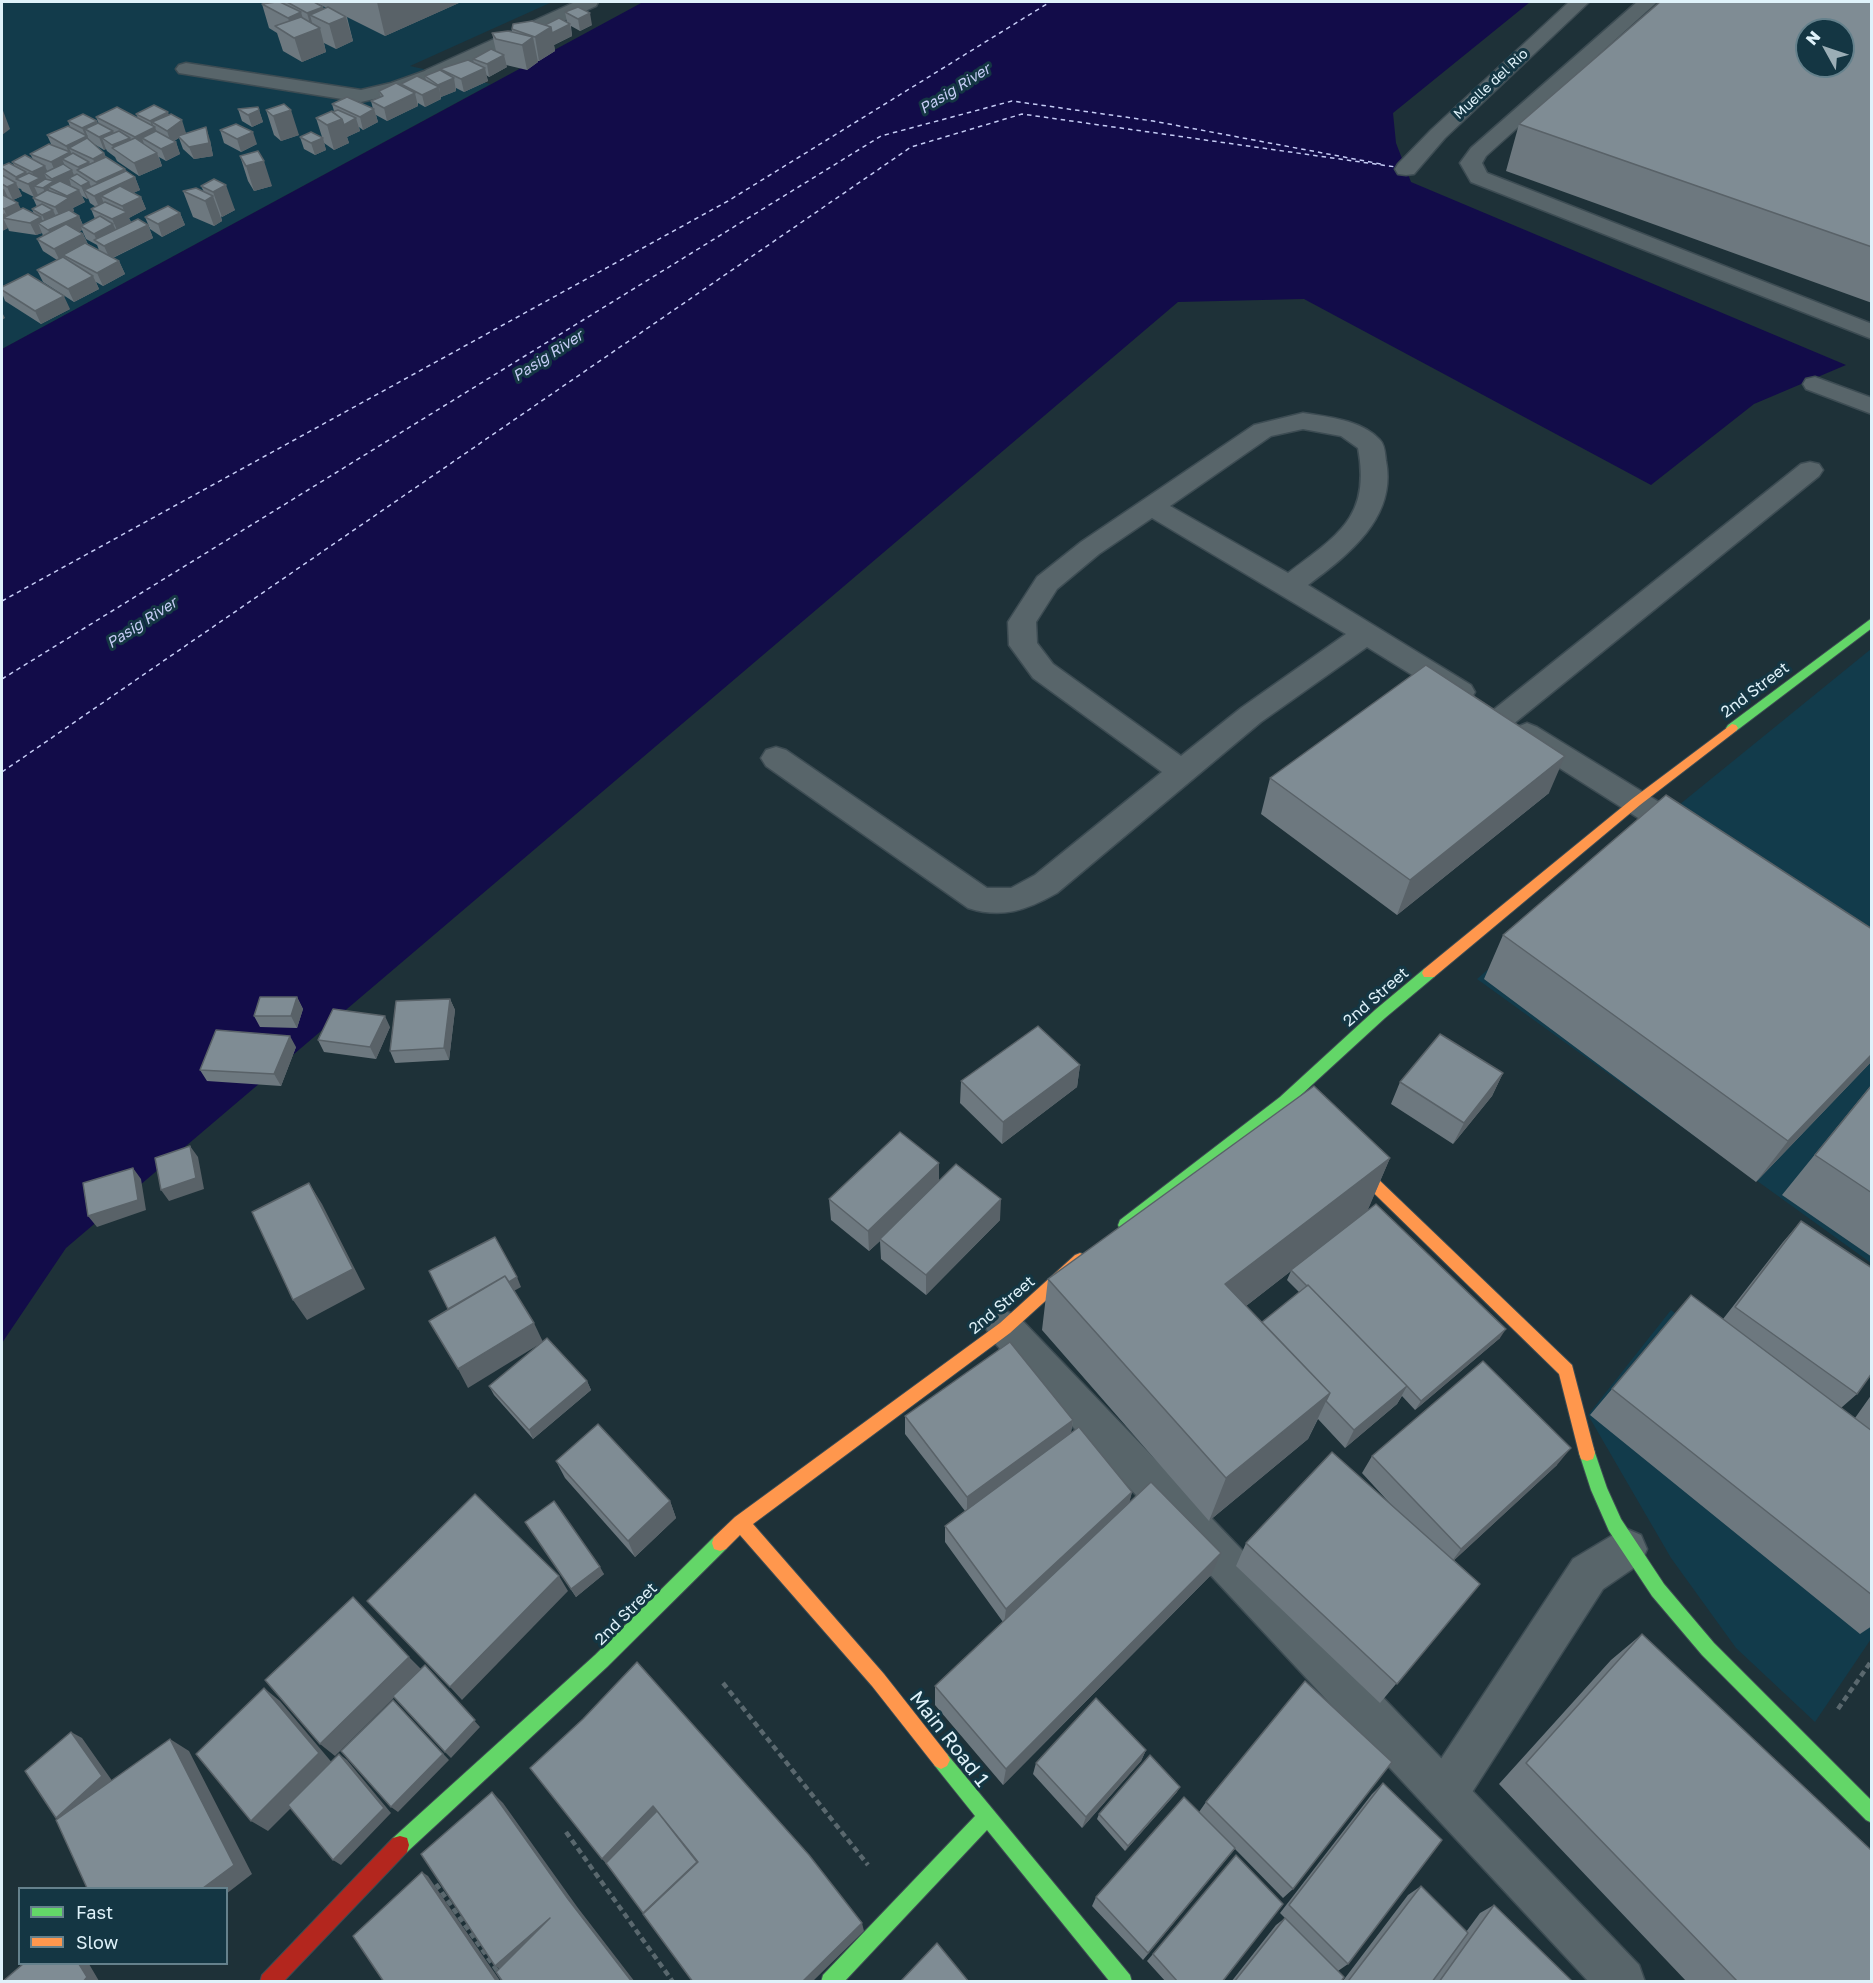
<!DOCTYPE html>
<style>
body{margin:0}
#map{position:relative;width:1873px;height:1983px;overflow:hidden;background:#1e3138;font-family:"Golos Text",sans-serif}
canvas{display:block}
.frame{position:absolute;inset:0;border:3px solid #dff2fa;pointer-events:none}
.legend{position:absolute;left:18px;top:1887px;width:210px;height:78px;box-sizing:border-box;background:#143643;border:2px solid #65818c;margin:0;padding:8px 10px;list-style:none;font-size:18px;color:#dff2fa}
.legend li{display:flex;align-items:center;gap:12px;height:30px}
.legend b{width:30px;border:2px solid #65818c}
.north{position:absolute;left:1795px;top:18px;width:60px;height:60px;box-sizing:border-box;background:#143643;border:2px solid #65818c;border-radius:50%;rotate:310deg;font-size:16px;font-weight:700;line-height:24px;text-align:center;color:#dff2fa}
.north::after{content:'';display:block;margin:auto;width:21px;height:27px;background:#9baeb6;clip-path:polygon(50% 0,100% 100%,50% 72%,0 100%)}
</style>
<div id="map">
<canvas width="1873" height="1983"></canvas>
<div class="frame"></div>
<ul class="legend">
<li><b style="height:8px;background:#63d668"></b>Fast</li>
<li><b style="height:8px;background:#ff974d"></b>Slow</li>
</ul>
<div class="north">N</div>
</div>
<script>
const ctx = document.querySelector('canvas').getContext('2d');
ctx.lineJoin = 'round';
function fill(path, color) {
  ctx.fillStyle = color;
  ctx.fill(path, 'evenodd');
}
function strokePath(path, color, width, dash) {
  ctx.strokeStyle = color;
  ctx.lineWidth = width;
  ctx.lineCap = dash ? 'butt' : 'round';
  ctx.setLineDash(dash || []);
  ctx.stroke(path);
}
function drawText(font, color, halo, rows, align = 'center') {
  ctx.font = font + ' "Golos Text",sans-serif';
  ctx.lineWidth = 6;
  ctx.setLineDash([]);
  ctx.textBaseline = 'middle';
  ctx.strokeStyle = halo;
  ctx.fillStyle = color;
  for (const [text, x, y, turn = 0] of rows) {
    ctx.save();
    ctx.translate(x, y);
    ctx.rotate((+turn || 0) * Math.PI / 180);
    ctx.textAlign = isNaN(turn) ? turn : align;
    if (halo) ctx.strokeText(text, 0, 0);
    ctx.fillText(text, 0, 0);
    ctx.restore();
  }
}
fill(new Path2D(`
 M2,2H552L410,66L491,84L2,349Z
 M1871,649V1263L1477,979L1642,835Z
 M1671,1310L1871,1460V1639L1815,1722L1736,1648L1671,1558L1588,1415Z`), '#123b4b');
fill(new Path2D(`
 M643,2H1530L1393,113L1396,143L1411,182L1846,365L1754,404L1651,485L1304,299L1178,302L66,1248L2,1343V349Z`), '#120c49');
strokePath(new Path2D(`
 M2,601L728,201L1050,2
 M2,679L881,136L1012,101L1153,121L1381,164
 M2,772L911,147L1022,114L1396,167`), '#c5ccf5', 1.5, [4.5, 4]);
const lane = new Path2D(`
 M1569,2H1589L1445,138L1414,174L1406,175L1398,174L1395,169L1398,164L1431,130Z
 M1637,2H1657L1486,156L1482,163L1487,173L1872,324V339L1471,182L1460,163L1471,148Z
 M186,63L361,90L391,83L433,68L440,70L443,74L440,78L404,92L361,102L179,73L176,69L179,65Z
 M1815,377L1872,398V414L1806,389L1803,384L1806,379Z
 M1303,413C1328,417 1362,420 1380,440C1385,445 1385,454 1386,461C1397,518 1348,555 1308,585L1471,685L1475,692L1471,699L1461,702L1451,699L1367,647L1261,722L1057,893C1027,910 1002,919 968,908L766,766L761,758L766,750L776,747L786,750L987,888H1011L1035,875L1162,772L1033,678L1009,645L1008,622L1037,577L1081,542L1254,425ZM1303,429L1341,436L1358,448C1371,517 1338,535 1288,573L1170,506L1271,436ZM1152,518L1346,634L1241,708L1181,756L1053,664L1037,643L1036,622L1057,589L1099,554Z
 M1810,462L1819,464L1823,470L1819,476L1512,725L1502,728L1492,725L1487,718L1492,711L1801,464Z
 M1527,723L1537,727L1698,826L1702,834L1698,842L1687,846L1676,842L1517,741L1512,734L1517,727Z
 M1627,1529L1641,1535L1647,1549L1641,1563L1603,1589L1467,1800L1459,1808L1443,1814L1427,1808L1421,1792L1427,1776L1435,1768L1573,1559L1613,1535Z`);
const street = new Path2D(`
 M575,2H598L596,6L440,78H426L423,74L426,70Z
 M1005,1311L1018,1316L1639,1965L1645,1982H1589L992,1340L986,1328L992,1316Z`);
const fast = new Path2D(`
 M1872,618V628L1736,731H1728L1726,728L1728,725Z
 M1429,968L1434,969L1436,973L1434,977L1385,1018L1290,1105L1130,1230L1125,1232L1120,1230L1118,1225L1120,1220L1280,1097L1375,1010L1424,969Z
 M1587,1445L1593,1447L1607,1488L1621,1519L1664,1584L1714,1643L1872,1801V1823L1866,1820L1702,1655L1652,1596L1609,1531L1591,1490L1579,1453L1581,1447Z
 M720,1535L726,1537L728,1543L726,1549L607,1667L407,1852L400,1854L393,1852L391,1845L393,1838L595,1655L714,1537Z
 M941,1751L947,1754L1130,1975L1132,1982H1110L987,1830L844,1982H821L823,1975L975,1816L935,1766L932,1760L935,1754Z`);
const slow = new Path2D(`
 M1732,724L1736,725L1738,728L1736,731L1640,805L1434,977H1424L1422,973L1424,969L1632,799Z
 M1346,1151L1351,1153L1572,1365L1595,1453L1593,1459L1587,1461L1581,1459L1579,1453L1559,1374L1341,1161L1339,1157L1341,1153Z
 M1080,1253L1085,1255L1088,1260L1085,1265L1010,1333L753,1524L884,1674L947,1754L950,1760L947,1766L941,1769L935,1766L872,1686L740,1535L726,1549L720,1551L714,1549L712,1543L714,1537L735,1517L1000,1323L1075,1255Z`);
const jam = new Path2D(`
 M400,1836L407,1838L409,1845L407,1852L283,1982H260L262,1975L393,1838Z`);
strokePath(lane, '#3d4c53', 3);
strokePath(street, '#3d4c53', 3);
strokePath(fast, '#3d4c53', 2);
strokePath(slow, '#3d4c53', 2);
strokePath(jam, '#3d4c53', 2);
strokePath(new Path2D(`
 M723,1683L868,1865
 M1838,1709L1872,1660
 M566,1832L673,1982
 M436,1884L505,1982`), '#5a686e', 4.5, [6, 4]);
fill(lane, '#58656a');
fill(street, '#58656a');
fill(fast, '#63d668');
fill(slow, '#ff974d');
fill(jam, '#b3261e');
fill(new Path2D(`
 M284,2H314L324,9L327,8L314,2H461L385,36L347,17L353,41L336,49L324,43L326,52L302,62L283,51L277,33L269,28L262,4H284Z
 M1872,2V303L1506,171L1519,124Z
 M565,12L592,25L580,31L571,26L572,36L554,45L555,51L539,61H538V62L527,70L506,65L507,67L489,77L486,75L488,81L464,92L456,88V91L441,97V99L425,107L418,103V106L387,121L376,115L378,122L363,130L359,127L360,131L347,137L349,143L334,150L324,143L326,150L315,155L304,149L300,137H322L316,118L334,111L332,104L373,109L371,101L381,97L379,91L402,87L401,84L426,80L425,76L440,71V69L474,63L473,59L496,51L492,33L512,32V29L567,22Z
 M258,107L263,122L252,127L242,121L238,109Z
 M266,110L299,135L281,141L274,135Z
 M136,114L169,115L186,133L184,135L210,140L213,156L194,159L183,149L179,138L174,141L176,142L180,154L166,161L159,157L162,166L139,176L117,161L115,157L107,151L106,149L104,150L94,144L104,153L106,157L125,169L126,171L135,177L140,190L133,193L141,197L146,209L129,218L131,222L148,225L153,238L113,258L119,261L125,274L103,286L96,282L99,289L74,302L43,282L37,270L57,260L43,251L37,239L43,236L42,233L36,235L9,231L8,228L2,231V175L3,176L2,172V166L14,165L12,162L33,159L30,154L51,144L47,135L70,127L68,121L99,124L96,117L138,118ZM18,188L21,189L22,191L34,197L33,198L37,207L32,209L34,214L21,209L13,200L22,196ZM82,196L87,199L88,198L90,203L96,207L91,209L95,219L83,225L79,216L72,212L74,211L73,208L85,202ZM82,230L86,239L97,245L99,250L88,244L83,234L79,232Z
 M220,130L257,144L241,152L224,143Z
 M240,156L272,186L254,191L248,181Z
 M214,179L235,210L222,217L221,216L222,221L214,226L193,217L183,191L204,192L201,186Z
 M180,213L185,225L162,237L150,229L145,217Z
 M2,287L70,309L41,324L5,301L2,293Z
 M1270,778L1549,793L1397,915L1261,814Z
 M1872,929V1061L1756,1182L1484,979L1503,935Z
 M297,997L303,1009L297,1028L260,1027L254,1016Z
 M450,999L455,1010L449,1060L395,1063L390,1051Z
 M390,1027L376,1059L324,1052L318,1040Z
 M296,1047L281,1086L207,1081L200,1070Z
 M1080,1065L1077,1087L1002,1144L960,1103L961,1081Z
 M1503,1073L1492,1096L1453,1144L1391,1104L1400,1082Z
 M1872,1084V1257L1782,1195Z
 M1390,1158L1367,1211L1500,1338L1415,1410L1402,1396L1397,1404L1345,1448L1318,1419L1308,1439L1209,1521L1042,1330L1048,1279ZM1291,1271L1287,1280L1299,1292L1262,1322L1246,1306Z
 M939,1163V1181L1000,1220L926,1295L881,1259L880,1241L869,1251L831,1220L829,1199Z
 M1801,1221L1857,1394L1841,1408L1855,1418L1872,1394V1626L1860,1634L1590,1415L1612,1389L1723,1319L1783,1242Z
 M587,1381L591,1390L533,1439L494,1395L489,1386Z
 M905,1416L1073,1420L1071,1433L1132,1492L1129,1502L1211,1575L1003,1785L935,1705V1686L1003,1622L945,1542V1526L965,1511L905,1434Z
 M1372,1456L1557,1465L1454,1560L1480,1584L1380,1703L1236,1566L1246,1543L1396,1510L1362,1473Z
 M556,1461L670,1501L676,1518L635,1557L565,1478Z
 M525,1522L604,1574L576,1597Z
 M1642,1634L1872,1982H1687L1499,1784L1611,1660Z
 M1146,1750L1141,1761L1082,1828L1033,1774L1036,1763Z
 M1383,1783L1348,1964L1338,1971L1280,1913L1372,1794Z
 M1177,1792L1125,1851L1097,1819L1099,1814Z
 M1206,1802L1293,1889L1283,1898L1235,1849L1143,1960L1092,1906L1096,1897L1199,1812Z
 M1236,1855L1222,1982H1166L1147,1961Z
 M1421,1886L1466,1932L1480,1913L1494,1905L1573,1982H1342L1408,1895Z
 M1285,1918L1341,1982H1231L1276,1925Z`), '#6d787f');
fill(new Path2D(`
 M377,2H461L385,36Z
 M323,7L328,24L310,15L314,30L320,28L326,52L302,62L288,18L301,12L307,33L312,31L307,13Z
 M590,13L592,25L580,31L578,19Z
 M346,17L353,41L336,49L329,24Z
 M570,24L572,36L554,45L555,51L539,61L535,37L551,27Z
 M533,37L538,62L527,70L522,45Z
 M504,55L507,67L489,77L487,64Z
 M485,68L488,81L464,92L461,79Z
 M454,78L456,91L441,97L438,85Z
 M439,87L441,99L425,107L422,95Z
 M415,93L418,106L387,121L384,108Z
 M258,107L263,122L252,127L248,115Z
 M2,108L10,129L2,135Z
 M374,109L378,122L363,130L360,117Z
 M291,110L299,135L281,141L273,116Z
 M168,112L172,124L152,122L154,128L155,127L160,140L142,138L145,147L140,149L135,137L153,128L150,121Z
 M356,118L360,131L347,137L349,143L334,150L327,125L342,119Z
 M182,120L186,133L171,143L167,131Z
 M97,121L102,134L85,129L92,149L69,148L73,158L62,159L67,170L57,175L51,162L69,153L66,146L86,137L82,128Z
 M206,127L210,140L213,156L194,159L189,147Z
 M113,131L118,143L130,138L134,151L114,150L112,145L102,138L106,149L104,150L99,137Z
 M253,132L257,144L241,152L237,139Z
 M323,138L326,150L315,155L311,143Z
 M176,142L180,154L166,161L161,149Z
 M104,153L109,166L98,172L93,159Z
 M157,153L162,166L139,176L134,163Z
 M264,161L272,186L254,191L246,166Z
 M89,162L94,174L80,172L78,167Z
 M45,166L50,177L44,173L47,180L54,181L52,179L72,170L77,183L69,178L71,185L58,191L48,187L53,198L49,201L43,188L34,186L38,195L34,197L28,184L17,179L16,177L26,172L31,183L35,181L32,172Z
 M125,169L129,180L135,177L140,190L114,202L101,196L105,206L100,209L94,196L100,193L96,182Z
 M89,182L95,195L84,190L88,198L87,199L81,186Z
 M16,183L22,196L13,200L7,187Z
 M226,185L235,210L222,217L213,192Z
 M4,189L10,202L2,206V190Z
 M79,190L85,202L73,208L74,211L61,219L55,207L68,199L67,196Z
 M213,196L222,221L214,226L205,201Z
 M141,197L146,209L129,218L132,224L118,232L112,219L125,213L122,206Z
 M18,203L24,215L8,219L4,209Z
 M53,210L59,223L48,228L42,215Z
 M5,213L8,219L3,218L8,228L2,231V215Z
 M180,213L185,225L162,237L158,224Z
 M79,216L84,228L81,226L82,230L54,243L48,230Z
 M41,217L46,228L38,223L42,233L36,235L30,223Z
 M113,224L119,237L97,241L94,234Z
 M148,225L153,238L110,259L104,246Z
 M83,234L89,247L63,255L65,259L60,261L54,249Z
 M119,261L125,274L103,286L97,273Z
 M93,276L99,289L74,302L68,289Z
 M64,296L70,309L41,324L35,311Z
 M2,312L5,318L2,320Z
 M1565,756L1549,793L1397,915L1410,880Z
 M297,997L303,1009L297,1028L291,1016Z
 M450,999L455,1010L449,1060L444,1048Z
 M385,1016L390,1027L376,1059L370,1047Z
 M290,1036L296,1047L281,1086L274,1074Z
 M1872,1054V1061L1756,1182L1788,1141Z
 M1080,1065L1077,1087L1002,1144L1003,1122Z
 M1503,1073L1492,1096L1453,1144L1464,1123Z
 M190,1146L198,1157L204,1189L169,1201L161,1190Z
 M1390,1158L1367,1212L1210,1334L1225,1284Z
 M939,1163V1184L880,1239V1241L869,1251L868,1231Z
 M133,1168L141,1179L146,1210L97,1227L88,1216Z
 M309,1183L322,1204L365,1289L307,1320L293,1300Z
 M1001,1199L1000,1220L926,1295V1275Z
 M517,1277L521,1287L456,1323L451,1313Z
 M534,1323L543,1342L468,1388L458,1369Z
 M1506,1329L1500,1338L1415,1410L1421,1401Z
 M587,1381L591,1390L533,1439L529,1430Z
 M1407,1386L1397,1404L1345,1448L1354,1430Z
 M1330,1393L1308,1439L1209,1521L1226,1478Z
 M1073,1420L1070,1437L967,1514V1497Z
 M1571,1448L1557,1465L1449,1565L1461,1549Z
 M1132,1492L1128,1508L1004,1624L1006,1609Z
 M670,1501L676,1518L635,1557L628,1541Z
 M1221,1553L1211,1575L1003,1785L1006,1769Z
 M600,1567L604,1574L576,1597L571,1589Z
 M559,1576L568,1591L462,1700L450,1687Z
 M409,1657L422,1670L335,1756L320,1744Z
 M425,1665L480,1727L451,1758L445,1752Z
 M264,1688L280,1701L334,1765L268,1831L251,1821Z
 M393,1700L449,1760L398,1812L391,1807Z
 M71,1732L82,1738L113,1782L67,1823L56,1818Z
 M170,1739L189,1751L252,1874L226,1894V1888H203Z
 M1146,1750L1141,1761L1082,1828L1086,1817Z
 M339,1754L347,1760L391,1813L341,1865L333,1860Z
 M1180,1787L1177,1792L1125,1851L1128,1846Z
 M492,1792L503,1803L578,1908L635,1982H632L568,1899Z
 M653,1806L661,1817L610,1868L602,1859Z
 M422,1872L428,1876L501,1982H497Z
 M550,1918L507,1973L495,1966Z
 M862,1923L864,1931L812,1982H802Z
 M79,1964H89L99,1981L83,1982Z`), '#596268');
const building = new Path2D(`
 M276,2H280L301,12L288,18L262,4Z
 M287,2H314L323,7L307,13Z
 M1660,2H1872V247L1519,124ZM1807,30H1843V66H1807Z
 M328,7L346,17L329,24L310,15Z
 M578,7L590,13L578,19L565,12Z
 M301,17L320,28L294,38L275,26Z
 M559,18L570,24L552,33L551,27L545,25Z
 M532,21L551,27L535,37L512,29L513,24Z
 M508,31L533,37L522,45L496,39L492,33Z
 M491,49L504,55L487,64L473,59Z
 M468,60L485,68L461,79L440,69Z
 M440,70L454,78L438,85L425,76Z
 M417,76L439,87L422,95L401,84Z
 M396,83L415,93L384,108L371,101L383,96L379,91Z
 M347,97L374,109L360,117L332,104Z
 M284,104L291,110L273,116L266,110Z
 M154,105L168,112L150,121L136,114Z
 M117,107L155,127L135,137L96,117Z
 M258,107L259,110L248,115L238,109Z
 M338,110L356,118L344,125L342,119L332,112Z
 M332,111L342,119L327,125L316,118Z
 M83,114L97,121L82,128L68,121Z
 M171,114L182,120L167,131L152,122Z
 M98,123L113,131L99,137L85,129Z
 M236,124L253,132L237,139L220,130Z
 M68,126L87,136L66,146L47,135Z
 M206,127L209,143L189,147L178,136Z
 M119,131L130,138L112,145L102,138Z
 M156,131L176,142L161,149L142,138Z
 M311,132L323,138L311,143L300,137Z
 M87,138L104,153L93,159L69,148Z
 M135,138L157,153L134,163L112,148Z
 M49,144L70,152L51,162L30,154Z
 M258,151L264,161L246,166L240,156Z
 M73,153L89,162L78,167L62,159Z
 M25,155L45,166L32,172L12,162Z
 M106,157L125,169L96,182L77,170Z
 M9,163L26,172L16,177L2,168V166Z
 M63,164L72,170L52,179L44,173Z
 M126,171L135,177L94,196L84,190Z
 M29,173L40,178L28,184L16,179Z
 M77,174L89,182L81,186L69,178Z
 M2,175L16,183L7,187L2,184Z
 M45,179L54,181L43,188L34,186Z
 M214,179L226,185L213,192L201,186Z
 M60,181L79,190L67,196L48,187Z
 M120,186L141,197L122,206L101,196Z
 M196,188L213,196L205,201L183,191Z
 M47,190L69,198L55,207L33,198Z
 M2,195H3L18,203L4,209L2,208Z
 M105,202L127,212L112,219L91,209Z
 M42,204L53,210L42,215L32,209Z
 M168,206L180,213L158,224L145,217Z
 M23,208L41,217L30,223L3,218Z
 M69,210L79,216L48,230L38,223Z
 M100,216L113,224L94,234L81,226Z
 M138,219L148,225L104,246L94,240Z
 M66,224L83,234L54,249L37,239Z
 M85,243L119,261L97,273L63,255Z
 M63,257L93,276L68,289L37,270Z
 M28,274L64,296L35,311L2,290V287Z
 M1426,665L1565,756L1410,880L1270,778Z
 M1666,795L1872,929V1054L1788,1141L1503,935Z
 M260,997H297L291,1016H254Z
 M450,999L444,1048L390,1051L396,1001Z
 M333,1009L385,1016L370,1047L318,1040Z
 M1038,1026L1080,1065L1003,1122L961,1081Z
 M216,1030L290,1036L274,1074L200,1070Z
 M1440,1034L1503,1073L1464,1123L1400,1082Z
 M1872,1085V1193L1815,1155Z
 M1314,1086L1390,1158L1225,1284L1330,1393L1226,1478L1048,1279Z
 M900,1132L939,1163L868,1231L829,1199Z
 M190,1146L196,1178L161,1190L155,1158Z
 M956,1164L1001,1199L926,1275L880,1239Z
 M133,1168L138,1200L88,1216L83,1183Z
 M309,1183L353,1269L293,1300L252,1212Z
 M1376,1204L1506,1329L1421,1401L1407,1386L1308,1285L1307,1286L1291,1270Z
 M1801,1221L1872,1268V1373L1857,1394L1735,1307Z
 M495,1237L517,1277L509,1282L505,1276L448,1309L429,1271Z
 M505,1276L534,1323L458,1369L429,1321Z
 M1308,1285L1407,1386L1354,1430L1326,1401L1330,1393L1262,1322Z
 M1691,1295L1872,1431V1595L1612,1389Z
 M547,1338L587,1381L529,1430L489,1386Z
 M1010,1342L1073,1420L967,1497L905,1416Z
 M1483,1361L1571,1448L1461,1549L1372,1456Z
 M598,1424L670,1501L628,1541L556,1461Z
 M1079,1427L1132,1492L1006,1609L945,1526Z
 M1332,1452L1480,1584L1397,1684L1246,1543Z
 M1151,1482L1221,1553L1006,1769L935,1686Z
 M475,1494L559,1576L450,1687L367,1601Z
 M554,1501L600,1567L571,1589L525,1522Z
 M353,1597L409,1657L320,1744L265,1680Z
 M1642,1634L1872,1851V1982H1738L1526,1763Z
 M637,1662L809,1855L862,1923L802,1982H693L643,1914L698,1862L653,1806L602,1859L530,1768L583,1719Z
 M425,1665L475,1720L445,1752L393,1696Z
 M1305,1681L1392,1762L1293,1889L1206,1802Z
 M264,1688L319,1753L251,1821L196,1754Z
 M1096,1698L1146,1750L1086,1817L1036,1763Z
 M393,1700L443,1754L391,1807L341,1751Z
 M71,1732L102,1776L56,1818L25,1771Z
 M170,1739L234,1865L203,1888H87L56,1820Z
 M339,1754L384,1808L333,1860L288,1805Z
 M1150,1755L1180,1787L1128,1846L1099,1814Z
 M1383,1783L1442,1840L1348,1964L1289,1905Z
 M492,1792L568,1899L632,1982H503L496,1972L550,1918L495,1966L421,1854Z
 M1184,1797L1235,1848L1148,1953L1096,1897Z
 M657,1811L697,1862L643,1913L606,1863Z
 M1236,1855L1283,1904L1222,1982H1178L1153,1954Z
 M422,1872L497,1982H384L353,1936Z
 M1421,1886L1468,1933L1432,1982H1351L1349,1980Z
 M1494,1905L1573,1982H1439Z
 M1285,1918L1344,1977L1341,1982H1234Z
 M937,1943L969,1982H900Z
 M23,1964H79L87,1977L83,1982H2Z`);
fill(building, '#7f8c94');
strokePath(building, '#596268', 1.5);
drawText('14px', '#dff2fa', '#143643', [
 ["Muelle del Rio",1491,84,-43]
]);
drawText('italic 15px', '#c5ccf5', '#143643', [
 ["Pasig River",955,89,-32],
 ["Pasig River",548,356,-33],
 ["Pasig River",142,623,-33]
]);
drawText('16px', '#dff2fa', '#143643', [
 ["2nd Street",1755,690,-37],
 ["2nd Street",1376,997,-41],
 ["2nd Street",1002,1305,-40],
 ["2nd Street",626,1614,-45]
]);
drawText('20px', '#dff2fa', '#143643', [
 ["Main Road 1",949,1739,52]
]);
</script>
